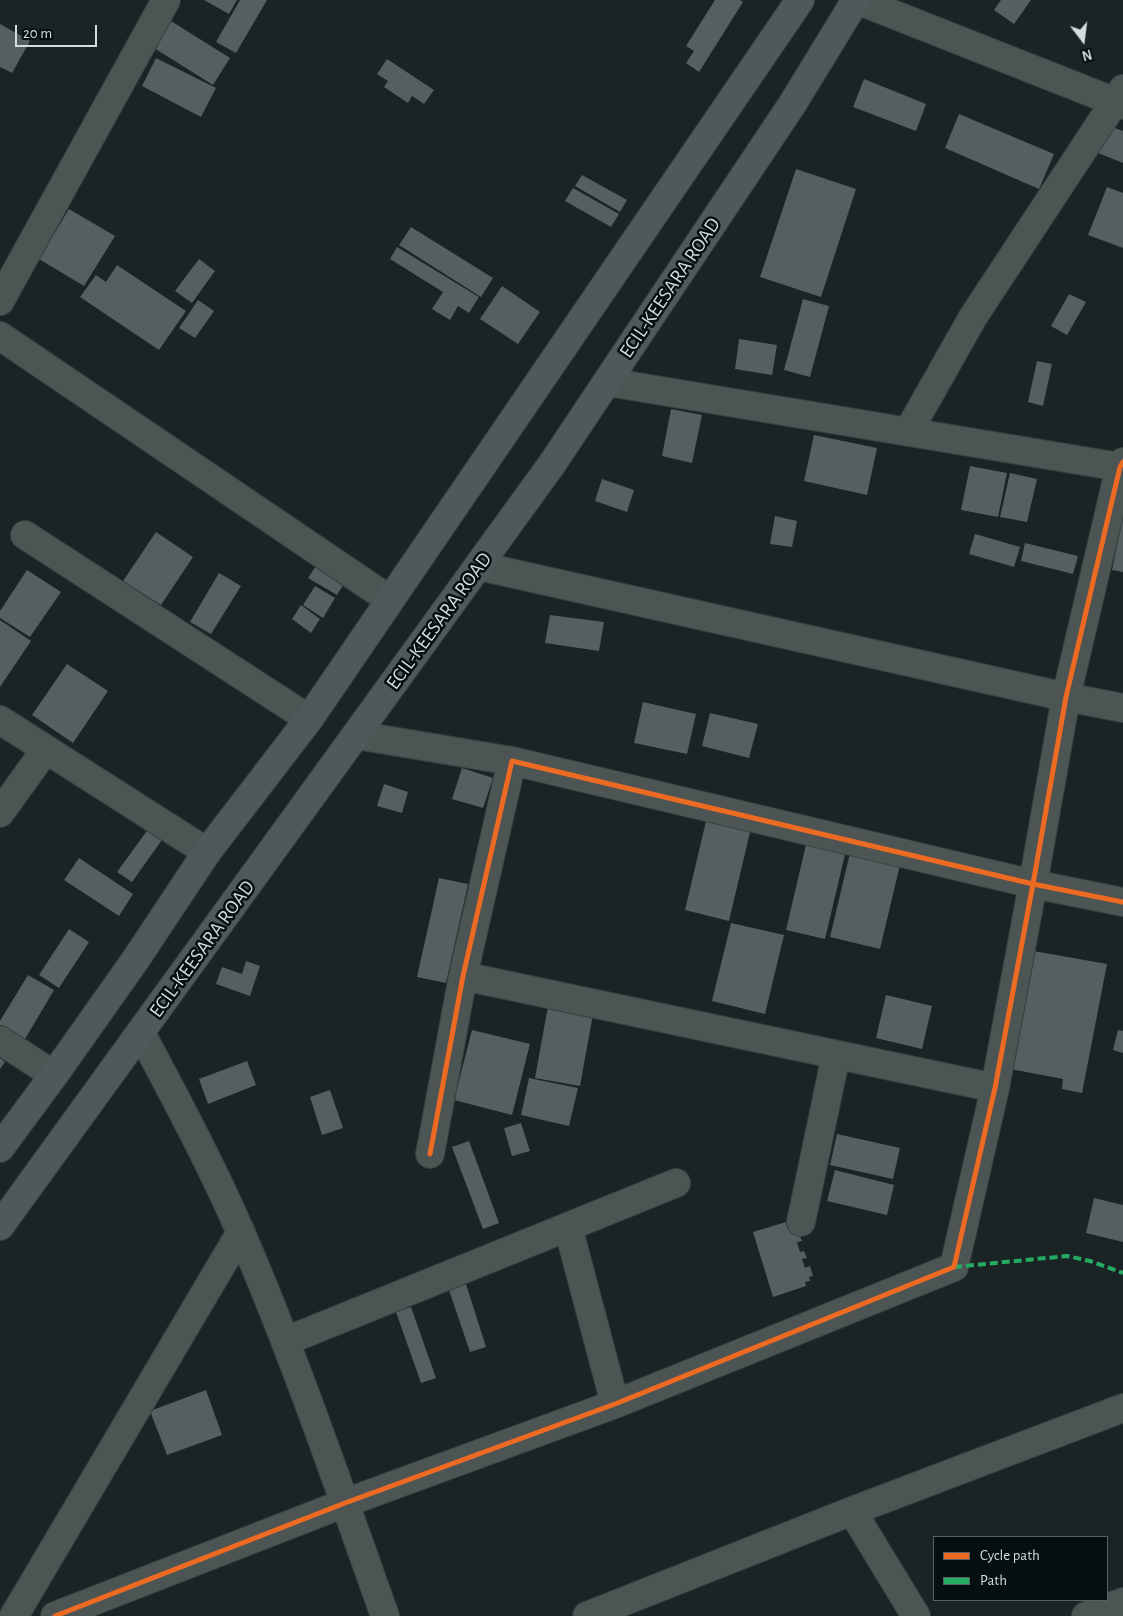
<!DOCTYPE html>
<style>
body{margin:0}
#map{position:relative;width:1123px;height:1616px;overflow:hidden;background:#1a2424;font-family:"Alegreya Sans",sans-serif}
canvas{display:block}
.legend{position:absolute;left:933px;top:1536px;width:175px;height:65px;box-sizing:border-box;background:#070e0f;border:1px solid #586162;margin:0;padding:6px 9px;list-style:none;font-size:15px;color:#d2ddde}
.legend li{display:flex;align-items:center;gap:10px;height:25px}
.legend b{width:25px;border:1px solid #586162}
.north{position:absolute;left:1058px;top:15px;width:50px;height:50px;-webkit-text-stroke:4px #070e0f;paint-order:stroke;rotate:165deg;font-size:14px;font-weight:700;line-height:20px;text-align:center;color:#d2ddde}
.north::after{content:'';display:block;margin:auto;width:18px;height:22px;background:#d2ddde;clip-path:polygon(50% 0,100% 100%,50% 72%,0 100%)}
.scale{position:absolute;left:15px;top:25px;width:82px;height:22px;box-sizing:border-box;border:2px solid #d2ddde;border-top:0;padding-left:6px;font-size:15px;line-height:18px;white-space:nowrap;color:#d2ddde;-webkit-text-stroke:4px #070e0f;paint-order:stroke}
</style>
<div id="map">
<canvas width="1123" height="1616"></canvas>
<ul class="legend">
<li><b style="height:6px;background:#ed6a23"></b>Cycle path</li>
<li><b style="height:6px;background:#26ab63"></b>Path</li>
</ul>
<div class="north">N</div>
<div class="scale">20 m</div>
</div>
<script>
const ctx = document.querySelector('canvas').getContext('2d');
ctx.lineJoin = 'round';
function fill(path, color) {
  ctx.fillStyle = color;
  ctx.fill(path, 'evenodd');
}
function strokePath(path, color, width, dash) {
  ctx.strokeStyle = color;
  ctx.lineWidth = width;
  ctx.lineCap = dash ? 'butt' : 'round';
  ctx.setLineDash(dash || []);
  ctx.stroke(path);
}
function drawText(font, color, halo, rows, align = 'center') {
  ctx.font = font + ' "Alegreya Sans",sans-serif';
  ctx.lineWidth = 5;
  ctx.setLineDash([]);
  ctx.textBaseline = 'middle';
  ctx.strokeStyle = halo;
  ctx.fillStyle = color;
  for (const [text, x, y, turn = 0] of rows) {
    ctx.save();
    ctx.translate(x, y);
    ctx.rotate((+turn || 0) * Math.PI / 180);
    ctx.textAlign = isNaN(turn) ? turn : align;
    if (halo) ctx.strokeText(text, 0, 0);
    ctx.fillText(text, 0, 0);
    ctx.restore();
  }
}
fill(new Path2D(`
 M204,0H237L229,14Z
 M240,0H267L236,53L216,42Z
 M715,0H740L743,2L699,72L686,63L694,51L686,46Z
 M1001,0H1031L1014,24L994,10Z
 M171,21L230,58L213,85L154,48Z
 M0,24L30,41L12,73L0,67Z
 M156,58L216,88L201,117L142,86Z
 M387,59L434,90L424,104L412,96L408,103L384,87L388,81L377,74Z
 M864,79L926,104L916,131L853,107Z
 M959,114L1054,154L1039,189L945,148Z
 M1110,126L1123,131V163L1098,153Z
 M796,169L856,189L821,297L760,277Z
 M582,175L627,200L620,212L575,186Z
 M1107,187L1123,193V248L1088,235Z
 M573,188L619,214L611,227L565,201Z
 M69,209L115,236L84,286L39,259Z
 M411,227L493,278L481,297L399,245Z
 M397,247L479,297L469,313L458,306L450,320L432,309L443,292L390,259Z
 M199,259L215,271L192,303L175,291Z
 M117,265L186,311L159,350L80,297L96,275L106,282Z
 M502,286L540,312L518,344L480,319Z
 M1069,294L1086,302L1067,335L1051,326Z
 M803,299L829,306L810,377L784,370Z
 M198,300L214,311L195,338L179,328Z
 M739,339L777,345L772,375L735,369Z
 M1037,361L1052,364L1043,406L1028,402Z
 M671,409L702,415L692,463L662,456Z
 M814,435L877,448L867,495L804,481Z
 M970,466L1007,473L998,517L961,510Z
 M1010,473L1037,479L1027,522L1000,517Z
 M602,479L634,490L627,512L595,501Z
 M775,516L797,521L792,547L770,544Z
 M1122,520H1123V572L1112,570Z
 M156,532L193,557L161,605L123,581Z
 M975,534L1020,547L1014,567L969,554Z
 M1025,543L1078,556L1073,574L1021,561Z
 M320,560L348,577L337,595L308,578Z
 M27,570L61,592L30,637L0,618V611Z
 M219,573L241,586L211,634L190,622Z
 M315,586L335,598L323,618L303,605Z
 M301,605L320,619L311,633L292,619Z
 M550,615L604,622L599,651L545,643Z
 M0,620L31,641L0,687Z
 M67,664L108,691L73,743L32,715Z
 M643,702L696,714L687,754L634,743Z
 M710,713L758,724L749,758L702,746Z
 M462,768L493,778L483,808L452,799Z
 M384,784L408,792L402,813L377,806Z
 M706,821L750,832L729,921L685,910Z
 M149,828L164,837L132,882L117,872Z
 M808,836L847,846L825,939L786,930Z
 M850,853L900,865L880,949L830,937Z
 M79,858L133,894L119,916L64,880Z
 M439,878L468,884L446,983L417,977Z
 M731,923L784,935L765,1014L712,1001Z
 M69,929L89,942L59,988L39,975Z
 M1028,950L1107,964L1082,1093L1062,1089L1063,1079L1005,1068Z
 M246,961L260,966L250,996L216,984L222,967L242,974Z
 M28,975L54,990L25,1039L0,1025V1021Z
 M886,995L932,1006L922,1049L876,1038Z
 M548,1006L593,1014L580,1086L535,1078Z
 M472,1030L530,1044L512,1115L454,1100Z
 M1118,1030L1123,1031V1053L1113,1050Z
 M0,1058L5,1062L0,1069Z
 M247,1061L256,1085L208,1104L199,1079Z
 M529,1078L578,1088L569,1126L521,1115Z
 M330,1090L343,1128L322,1135L310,1097Z
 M521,1123L530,1151L512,1156L504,1128Z
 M837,1134L900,1148L893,1179L830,1165Z
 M469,1141L499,1223L483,1229L452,1147Z
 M835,1170L894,1185L887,1215L827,1201Z
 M1094,1198L1123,1205V1242L1086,1233Z
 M786,1222L788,1230L793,1228L796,1235L799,1233L802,1241L797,1242L800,1252L804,1251L807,1258L802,1259L805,1268L810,1266L813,1276L809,1277L810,1281L805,1282L806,1286L773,1297L753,1232Z
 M466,1284L486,1347L470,1352L449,1290Z
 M411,1307L436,1378L421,1383L396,1312Z
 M206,1390L222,1435L167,1455L150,1411Z`), '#565e5f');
const minor = new Path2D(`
 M857,0L1123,105
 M0,301L166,0
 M0,336L390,600
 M608,382L1120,467
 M908,432L973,317L1123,89
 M25,535L309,719
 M479,566L1066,697L1123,708
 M0,720L207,852
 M356,735L512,761
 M0,813L46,749
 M463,976L995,1088
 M141,1033C176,1099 211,1164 241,1233C295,1358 339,1487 385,1616
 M0,1040L54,1075
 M430,1154L463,976L512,761L1033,884L1123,902
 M801,1222L836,1055
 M568,1227L615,1404
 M286,1341L676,1183
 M852,1511L916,1616
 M14,1616L241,1232
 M55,1616L345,1503L615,1404L954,1267L995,1088L1033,884L1066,697L1120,467L1123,462
 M587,1616L852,1511L1123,1408
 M1086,1616L1123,1602`);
const primary = new Path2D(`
 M0,1148L54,1075L136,959L207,852L309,719L800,0
 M0,1226L552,464L793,103L856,0`);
strokePath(minor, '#373f3f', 30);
strokePath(primary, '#373f3f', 30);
strokePath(minor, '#4d5454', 28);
strokePath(primary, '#4d5a59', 28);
strokePath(new Path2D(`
 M954,1267L1067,1256L1090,1261L1123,1273`), '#26ab63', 4, [8, 4]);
strokePath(new Path2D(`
 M430,1154L463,976L512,761L1033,884L1123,902
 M55,1616L345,1503L615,1404L954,1267L995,1088L1033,884L1066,697L1120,467L1123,462`), '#ed6a23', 5);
drawText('20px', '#d2ddde', '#070e0f', [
 ["ECIL-KEESARA ROAD",670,288,-56],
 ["ECIL-KEESARA ROAD",439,621,-54],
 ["ECIL-KEESARA ROAD",202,949,-54]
]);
</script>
